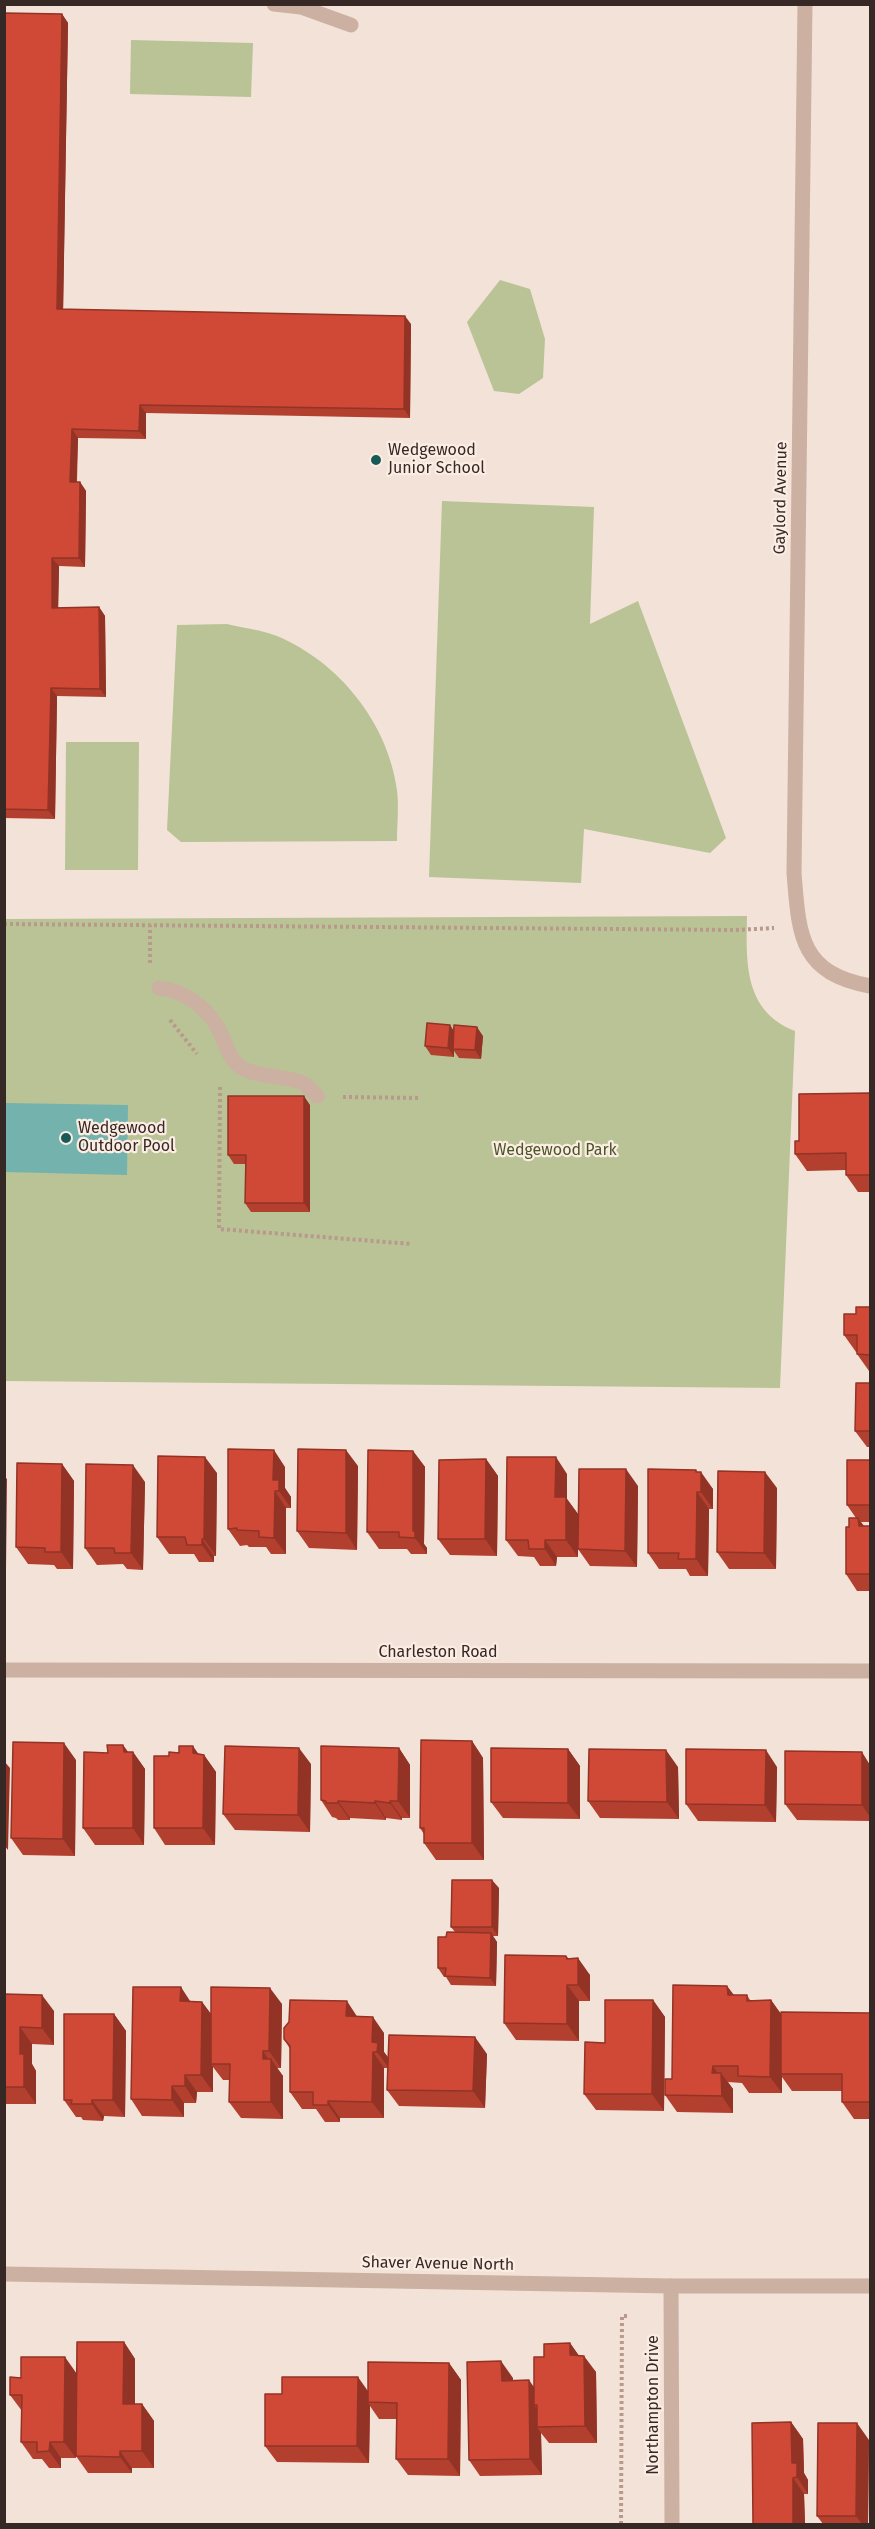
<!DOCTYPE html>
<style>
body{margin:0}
#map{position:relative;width:875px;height:2529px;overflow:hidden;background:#f3e2d7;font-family:"Fira Sans",sans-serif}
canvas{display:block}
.frame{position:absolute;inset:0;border:6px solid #362825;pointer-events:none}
</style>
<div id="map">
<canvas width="875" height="2529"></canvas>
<div class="frame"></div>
</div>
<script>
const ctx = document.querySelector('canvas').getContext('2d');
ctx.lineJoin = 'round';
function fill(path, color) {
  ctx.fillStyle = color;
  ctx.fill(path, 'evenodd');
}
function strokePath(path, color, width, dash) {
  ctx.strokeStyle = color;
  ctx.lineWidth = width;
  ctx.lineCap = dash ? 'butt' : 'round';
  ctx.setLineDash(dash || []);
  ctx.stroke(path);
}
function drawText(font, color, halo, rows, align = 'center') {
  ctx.font = font + ' "Fira Sans",sans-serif';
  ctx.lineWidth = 4.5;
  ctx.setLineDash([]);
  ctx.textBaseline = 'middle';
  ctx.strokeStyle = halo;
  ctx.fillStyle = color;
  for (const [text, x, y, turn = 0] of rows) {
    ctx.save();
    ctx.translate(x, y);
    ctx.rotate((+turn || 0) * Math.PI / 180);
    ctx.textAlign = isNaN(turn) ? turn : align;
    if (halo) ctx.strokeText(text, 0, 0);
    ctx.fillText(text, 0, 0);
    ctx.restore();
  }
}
fill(new Path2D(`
 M131,40L253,43L251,97L130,94Z
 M500,280L530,289L545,339L543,378L519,394L494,391L467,322Z
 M442,501L594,507L590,624L638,601L726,838L710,853L584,829L581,883L429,877Z
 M227,624C243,628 262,630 277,636C339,662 388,723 397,790C399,807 397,825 397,841L181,842L167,830L177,625Z
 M66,742H139L138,870H65Z
 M747,916C746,963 744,1011 795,1031L780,1388L5,1381V919Z`), '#b9c396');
fill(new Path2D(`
 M5,1103L128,1105L127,1175L5,1172Z`), '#73b2ad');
strokePath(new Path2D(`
 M4,924L736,930L774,928
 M150,963V925
 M170,1020L197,1054
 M220,1087L219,1229L412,1244
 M343,1097L420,1098
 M621,2524L622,2316H630`), '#b8998c', 4, [3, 3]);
strokePath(new Path2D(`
 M274,4L301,7L351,25
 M159,988C187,991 211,1010 222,1036C226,1045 229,1057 237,1064C251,1078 289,1076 303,1083C308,1086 313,1093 317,1096`), '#ccb0a2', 15);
strokePath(new Path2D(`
 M805,4L794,873C799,934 799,973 870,986
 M4,1670L870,1671
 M671,2286L672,2524`), '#ccb0a2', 15);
strokePath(new Path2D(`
 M4,2274L671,2286H870`), '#ccb0a2', 15);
fill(new Path2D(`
 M4,13L62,14L68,23L63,309L411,324L410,418L146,413V439L78,438L77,482H80L86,491L85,567L59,566L58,608L99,607L105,616L106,697L57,696L55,819L4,818Z
 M454,1031L483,1036L481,1059L459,1058L454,1051V1057L431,1055L425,1046Z
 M870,1094V1192H858L846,1175V1170L807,1171L795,1154L799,1141Z
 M310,1105V1212H251L245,1203V1164H234L228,1155Z
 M870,1307V1371H869L857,1354V1352H856L844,1335L856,1314Z
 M870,1383V1447H867L855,1431Z
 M413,1451L425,1467L424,1544L427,1548V1554H411L407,1549H379L367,1532Z
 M486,1459L498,1476L497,1556L450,1555L438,1539Z
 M870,1460V1522H861L864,1526H870V1591H857L846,1574L856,1518L847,1505Z
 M62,1464L74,1481L73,1569H57L54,1565L28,1564L16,1547Z
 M358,1466L357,1550L309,1548L297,1531Z
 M285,1467V1488L291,1497V1508H286V1554H271L266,1547H249L247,1545L240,1546L228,1529Z
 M698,1472L713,1489V1509H709L708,1576H690L686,1569H659L648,1553Z
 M217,1473L216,1556H214V1562H199L194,1554H169L157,1537Z
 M567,1474V1499L578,1514V1557H557L556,1566H540L534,1557L518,1556L506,1540Z
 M145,1482L143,1570L127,1569L123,1564L97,1565L85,1548Z
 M638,1486L637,1567L590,1566L578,1549Z
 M777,1488L776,1569H729L717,1552Z
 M472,1741L483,1758L484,1860H436L424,1843V1834L420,1828Z
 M123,1745L128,1752H133L145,1769L144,1845H95L83,1828L108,1753Z
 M399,1748L410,1765V1818H402V1820L386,1818V1820L350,1818V1820H338L336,1818L332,1817L321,1800Z
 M568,1749L580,1766V1819L503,1818L491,1802Z
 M198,1754L204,1755L216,1772L215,1845H165L154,1828Z
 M76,1760L75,1856L23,1855L11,1838Z
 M311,1764L310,1832L235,1830L223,1814Z
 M870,1765V1821L797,1820L785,1804Z
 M678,1767L679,1819L600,1818L588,1801Z
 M777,1767L776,1822L698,1821L686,1804Z
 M499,1888L498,1936H493L497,1942L496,1986L451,1985L446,1977H444L438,1968L446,1937L455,1932L451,1927Z
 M566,1956L569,1959L590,1975V2001H579V2041L516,2040L504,2023Z
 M727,1986L734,1995H747L750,2000H771L781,2014L870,2013V2119H854L842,2102V2091H792L782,2077V2093H749L742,2083L728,2082L733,2089V2113L677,2112L665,2095L672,2079Z
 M4,1994L54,2011V2045L32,2044V2064L36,2071V2104H4Z
 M653,2000L665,2017L664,2111L596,2110L584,2094L605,2043Z
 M190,2001L202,2002L211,2014L282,2004L281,2068H277L283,2076V2119L241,2118L229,2102V2080H223L213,2067V2092H197L196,2103H184V2117L142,2116L131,2099Z
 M114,2014L126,2031L125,2117L104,2116L103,2121L83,2120L81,2117H76L64,2100Z
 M357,2016L384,2033V2052L388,2057L487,2054L485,2108L399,2106L387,2090L388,2068H384V2118H340V2122H325L316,2109H302L290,2092V2049L284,2039Z
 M124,2342L135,2359V2404H142L154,2421V2468H132V2473H88L76,2456V2458H61V2468H49L42,2459H33L21,2442L22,2411L10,2395L21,2378L77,2374Z
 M570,2343L579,2356L596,2372L597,2443H549L541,2433L542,2475L480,2476L469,2460L513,2378V2380L534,2387L544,2357Z
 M449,2363L461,2380L460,2476L408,2475L396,2459L397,2419H379L370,2406L369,2463L277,2462L265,2446L282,2394L368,2391Z
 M791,2422L803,2439L804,2473L808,2480V2494H804L805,2524H753Z
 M869,2440L868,2524H823L817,2516Z`), '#b33f2f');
fill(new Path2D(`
 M62,14L68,23L63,318L57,309Z
 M405,316L411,324L410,418L404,409Z
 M140,405L146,413V439L139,431Z
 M72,429L78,438L76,491L70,482Z
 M80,482L86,491L85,567L79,558Z
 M52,558L59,566L58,616L52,608Z
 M99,607L105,616L106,697L100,689Z
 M51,688L57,696L55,819L48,810Z
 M450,1025L456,1034L453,1049L454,1051V1057L448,1048Z
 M477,1027L483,1036L481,1059L475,1050Z
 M304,1096L310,1105V1212L304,1203Z
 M274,1450L285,1467V1488L291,1497V1508L279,1491L273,1480Z
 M346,1450L358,1466L357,1550L346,1533Z
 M413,1451L425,1467L424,1544L427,1548V1554L415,1538L413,1531Z
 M205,1457L217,1473L216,1556L204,1539Z
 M556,1457L567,1474V1499L578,1514V1557L566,1540L555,1497Z
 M486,1459L498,1476L497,1556L485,1539Z
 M62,1464L74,1481L73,1569L61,1552Z
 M133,1465L145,1482L143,1570L131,1553Z
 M626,1469L638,1486L637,1567L625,1551Z
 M696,1470L701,1477V1472L713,1489V1509L701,1492Z
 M765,1472L777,1488L776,1569L764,1553Z
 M4,1476L7,1479L6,1569L4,1566Z
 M275,1491L286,1508V1554L274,1538Z
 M697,1492L709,1509L708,1576L696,1559Z
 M858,1518L870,1535L859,1526Z
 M202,1539L214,1556V1562L202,1545Z
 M545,1540L557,1557L556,1566L545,1549Z
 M472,1741L483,1758L484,1860L472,1843Z
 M64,1743L76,1760L75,1856L63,1839Z
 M123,1745L133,1759V1752L145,1769L144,1845L133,1828Z
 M193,1746L204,1762V1755L216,1772L215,1845L203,1828L193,1753Z
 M299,1748L311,1764L310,1832L298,1815Z
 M399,1748L410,1765V1818L398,1801Z
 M568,1749L580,1766V1819L568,1803Z
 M666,1750L678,1767L679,1819L667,1802Z
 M766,1750L777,1767L776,1822L765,1805Z
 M862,1752L870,1765V1817L862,1805Z
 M4,1761L10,1768L8,1850L4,1845Z
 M338,1801L350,1818V1820L338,1803Z
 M375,1801L386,1818V1820L375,1803Z
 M390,1801L402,1818V1820L390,1803Z
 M492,1880L499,1888L498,1936L492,1927Z
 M491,1933L497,1942L496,1986L490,1978Z
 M566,1956L578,1972V1958L590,1975V2001L578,1985Z
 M567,1985L579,2001V2041L567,2024Z
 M727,1986L739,2003L728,1995Z
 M181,1987L192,2004L180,2001Z
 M270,1988L282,2004L281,2068L269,2051Z
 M42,1995L54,2011V2045L42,2028Z
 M653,2000L665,2017L664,2111L652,2094Z
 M771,2000L783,2017L781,2074L782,2077V2093L770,2077Z
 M347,2001L358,2018L346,2016Z
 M202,2002L214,2018L211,2064L213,2067V2092L201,2075Z
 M114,2014L126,2031L125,2117L113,2100Z
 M373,2017L384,2033V2052L389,2059V2068L377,2052L372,2042Z
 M20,2027L32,2044V2064L36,2071V2104L24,2087L20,2054Z
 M475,2037L487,2054L485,2108L473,2091Z
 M263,2051L271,2063V2059L283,2076V2119L271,2102L263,2059Z
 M373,2052L384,2068V2118L372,2102Z
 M713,2066L721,2078V2073L733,2089V2113L722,2096L712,2073Z
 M185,2075L197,2092L196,2103L185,2086Z
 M172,2086L184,2103V2117L172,2100Z
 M92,2100L104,2116L103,2121L92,2104Z
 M328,2101L340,2118V2122L328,2105Z
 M124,2342L135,2359V2421L123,2404Z
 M570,2343L582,2360L570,2355Z
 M584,2356L596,2372L597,2443L585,2426Z
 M65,2357L77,2374L76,2458L64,2442Z
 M501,2361L513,2378V2397L502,2381Z
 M449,2363L461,2380L460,2476L448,2459Z
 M358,2377L370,2394L368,2402L370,2406L369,2463L357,2446Z
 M529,2380L541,2397L537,2405H534L541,2415L537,2427L541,2433L542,2475L530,2459Z
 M142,2404L154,2421V2468L142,2451Z
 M791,2422L803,2439L804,2473L808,2480V2494L797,2477L792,2463Z
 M857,2423L869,2440L868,2524H862L856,2516Z
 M50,2442L61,2458V2468L49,2451Z
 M120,2451L132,2468V2473L120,2457Z
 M793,2478L804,2494L805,2524H793Z`), '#923326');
const building = new Path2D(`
 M4,13L62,14L57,309L405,316L404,409L140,405L139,431L72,429L70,482H80L79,558H52V608L99,607L100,689L51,688L48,810L4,809Z
 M427,1023L450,1025L448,1048L425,1046Z
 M454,1025L477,1027L475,1050L453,1049Z
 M870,1093V1175H846V1153L795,1154V1141H799V1094Z
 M228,1096H304V1203H245L246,1155H228Z
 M856,1307H870V1355L857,1354V1335H844V1314H856Z
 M856,1383H870V1431H855Z
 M228,1449L274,1450L273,1480H279V1491H275L274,1538L259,1537V1531L237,1530V1528L228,1529Z
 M298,1449L346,1450V1533L297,1531Z
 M368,1450L413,1451V1531H415V1538L399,1537V1532H367Z
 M158,1456L205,1457L204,1539H202V1545H187L185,1537H157Z
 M507,1457H556L555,1497H566V1540H545V1549H529L528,1540H506Z
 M486,1459L485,1539H438L439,1460Z
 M847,1460H870V1505H847Z
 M17,1463L62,1464L61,1552H45V1548L16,1547Z
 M86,1464L133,1465L131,1553H115L114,1548H85Z
 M579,1469H626L625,1551L578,1549Z
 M648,1469L696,1470V1472H701V1492H697L696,1559H678L679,1553H648Z
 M718,1471L765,1472L764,1553L717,1552Z
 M849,1518H858L859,1526H870V1574H846V1527H849Z
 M421,1740L472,1741V1843H424V1828H420Z
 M13,1742L64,1743L63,1839L11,1838Z
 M107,1745H123L124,1752H133V1828H83L84,1752L108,1753Z
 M179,1746H193V1753L204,1755L203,1828H154V1756H169V1752L179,1753Z
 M225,1746L299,1748L298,1815L223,1814Z
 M321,1746L399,1748L398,1801H390V1803L375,1801V1803L338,1801V1803H326V1801L321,1800Z
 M491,1748L568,1749V1803L491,1802Z
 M589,1749L666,1750L667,1802L588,1801Z
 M686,1749L766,1750L765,1805L686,1804Z
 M785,1751L862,1752V1805L785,1804Z
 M452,1880H492V1927H451Z
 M447,1932L491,1933L490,1978L445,1976L446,1968H438V1937H446Z
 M505,1955L566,1956L567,1959L578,1958V1985H567V2024L504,2023Z
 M673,1985L727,1986L728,1995H747V2001L771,2000L770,2077L738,2076V2066H713L712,2073H721L722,2096L665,2095V2079H672Z
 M133,1987H181L180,2001L202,2002L201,2075H185V2086H172V2100L131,2099Z
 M211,1987L270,1988L269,2051H263V2059H271V2102H229L230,2064H211Z
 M4,1994L42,1995V2028L20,2027V2054H24V2087H4Z
 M290,2000L347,2001L346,2016L373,2017L372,2042L378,2043L377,2052H373L372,2102L328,2101V2105H313V2092H290V2046L284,2039V2028L289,2022Z
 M605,2000H653L652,2094H584L585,2042L605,2043Z
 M781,2012L870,2013V2102H842V2074H781Z
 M64,2014H114L113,2100H92V2104H71L72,2100H64Z
 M389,2035L475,2037L473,2091L387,2090Z
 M77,2342H124L123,2404H142V2451H120V2457L76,2456Z
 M570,2343V2355L584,2356L585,2426L537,2427V2405H534V2357H544V2344Z
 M21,2357H65L64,2442H50L49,2451L37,2452V2442H21L22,2395H10V2377L21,2378Z
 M501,2361L502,2381L529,2380L530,2459L469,2460L467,2362Z
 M368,2362L449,2363L448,2459H396L397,2403L368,2402Z
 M282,2377H358L357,2446H265V2394H282Z
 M791,2422L792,2463H797V2477L793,2478V2524H753L752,2423Z
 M818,2423H857L856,2516H817Z`);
fill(building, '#d04937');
strokePath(building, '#923326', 1.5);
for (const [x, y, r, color] of [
 [376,460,6,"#175a56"],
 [66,1138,6,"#175a56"]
]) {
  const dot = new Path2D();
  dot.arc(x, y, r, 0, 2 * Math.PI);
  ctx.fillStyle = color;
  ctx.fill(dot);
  strokePath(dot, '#fbede3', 2);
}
drawText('16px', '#362825', '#fbede3', [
 ["Wedgewood",388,451],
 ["Junior School",388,469],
 ["Wedgewood",78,1129],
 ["Outdoor Pool",78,1147]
], 'left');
drawText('16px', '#362825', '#fbede3', [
 ["Gaylord Avenue",781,498,-89],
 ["Charleston Road",438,1653],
 ["Shaver Avenue North",438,2264,1],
 ["Northampton Drive",654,2405,-90]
]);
drawText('16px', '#4b5627', '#fbede3', [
 ["Wedgewood Park",555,1151]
]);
</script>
